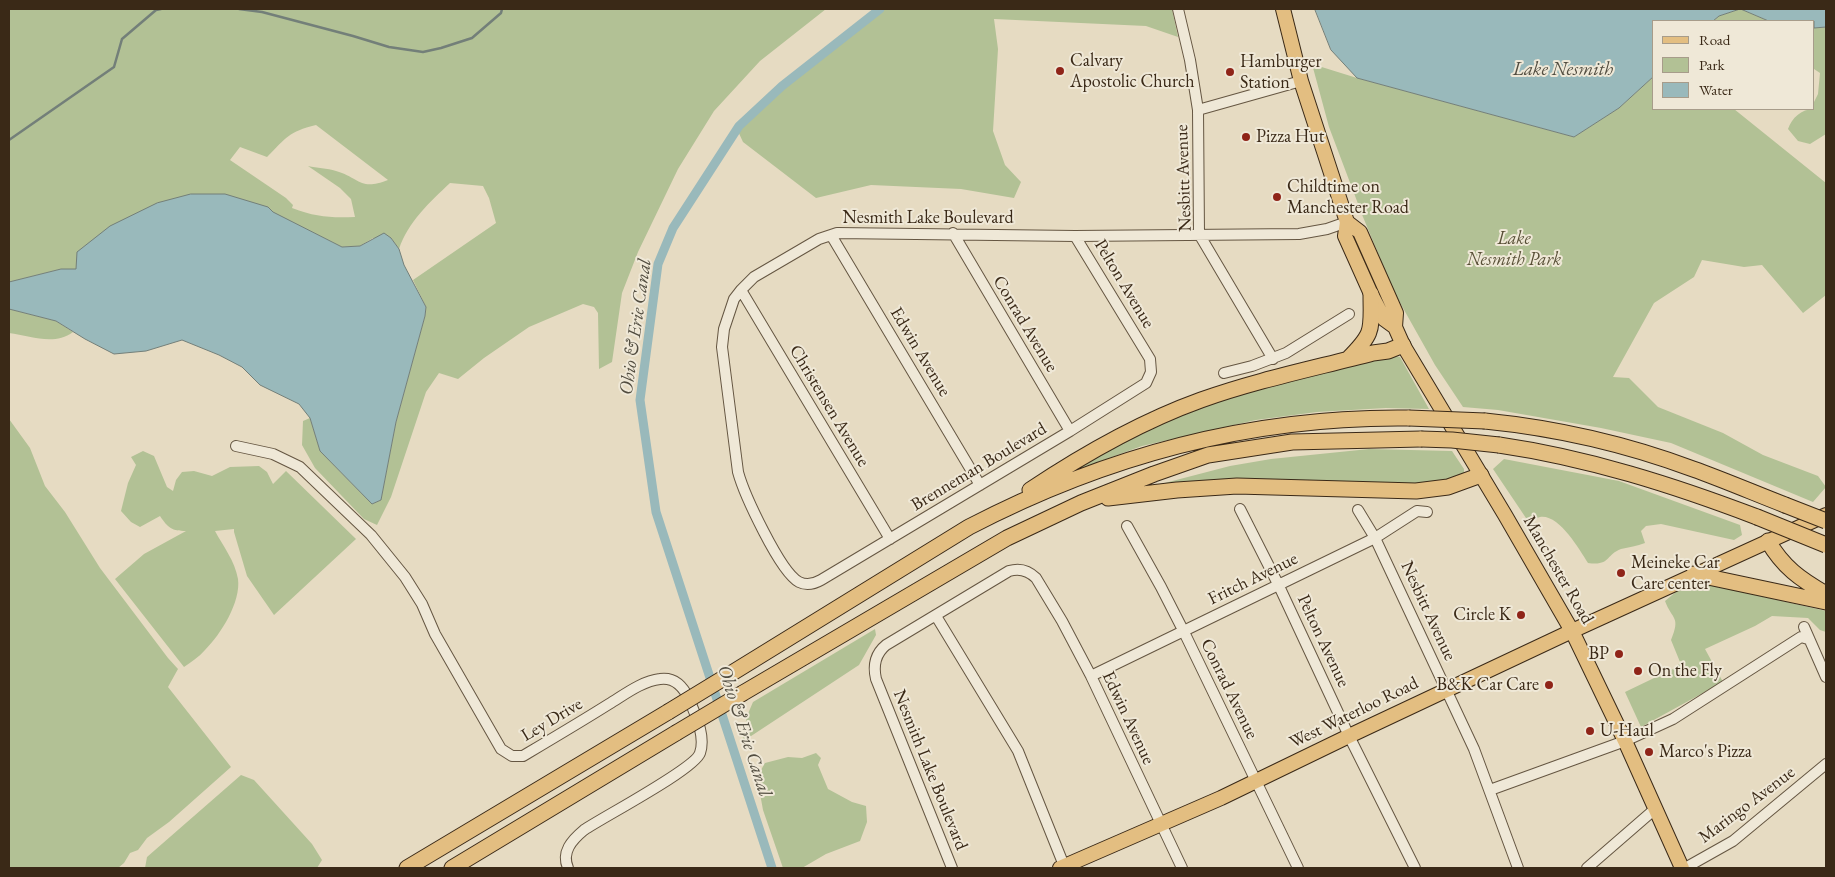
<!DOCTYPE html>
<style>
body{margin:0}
#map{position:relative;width:1835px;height:877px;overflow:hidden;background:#e6dbc2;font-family:"EB Garamond",serif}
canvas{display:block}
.frame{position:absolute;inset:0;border:10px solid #3a2917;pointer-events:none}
.legend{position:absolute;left:1652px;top:20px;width:162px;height:90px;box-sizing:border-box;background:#efe8d7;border:1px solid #a79c8a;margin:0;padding:6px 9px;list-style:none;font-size:15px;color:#3a2917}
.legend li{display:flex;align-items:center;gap:10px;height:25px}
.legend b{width:25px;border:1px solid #a79c8a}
</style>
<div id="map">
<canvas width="1835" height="877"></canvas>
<div class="frame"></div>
<ul class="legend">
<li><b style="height:6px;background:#e3be81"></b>Road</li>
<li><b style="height:14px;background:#b2c195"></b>Park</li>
<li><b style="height:14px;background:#99b9bb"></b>Water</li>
</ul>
</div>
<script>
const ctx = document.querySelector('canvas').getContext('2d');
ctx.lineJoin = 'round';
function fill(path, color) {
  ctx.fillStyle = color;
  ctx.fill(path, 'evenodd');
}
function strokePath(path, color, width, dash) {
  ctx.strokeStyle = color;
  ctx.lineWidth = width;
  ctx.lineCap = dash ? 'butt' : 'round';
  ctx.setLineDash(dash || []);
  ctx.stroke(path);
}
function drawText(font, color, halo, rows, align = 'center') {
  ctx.font = font + ' "EB Garamond",serif';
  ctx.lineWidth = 4;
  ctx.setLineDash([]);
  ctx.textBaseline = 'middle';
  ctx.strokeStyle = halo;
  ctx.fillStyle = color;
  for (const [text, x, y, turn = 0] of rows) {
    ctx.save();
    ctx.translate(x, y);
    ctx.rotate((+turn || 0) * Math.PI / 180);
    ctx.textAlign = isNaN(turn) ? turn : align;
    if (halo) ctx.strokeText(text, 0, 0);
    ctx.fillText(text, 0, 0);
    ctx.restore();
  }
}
fill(new Path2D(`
 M9,9H826L760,61L714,111L678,169L638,252L622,293L612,362L599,369L598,313L594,307L583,304L529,327L484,358L458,379L439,373L426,392L391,497L377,525L364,519L315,468L302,445L303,421L310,418L320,451L372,504L381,500L396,422L425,316L426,307L413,280L496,223L489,198L483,186L450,183C430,202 408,222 399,249L391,238H373L360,246L342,247L272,212L268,207L76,269H61L9,282ZM316,125L388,180C360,191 360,178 336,171C327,168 317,168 308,166L340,188L351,199L355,217C330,218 316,217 292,208L293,205L286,198L230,160L240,147L267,157C287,137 288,132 316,125Z
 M878,9H1172L1178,37L1146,26L994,19L998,49L993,131L1005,165L1021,182L1014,198L961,189L871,185L816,198L743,142L737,129L782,86Z
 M1740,9H1741L1769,21H1713L1719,16Z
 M1826,27V134L1810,144L1798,141L1788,129C1792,118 1801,109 1814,109V102L1818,94L1820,73L1814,69V28Z
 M1312,64L1357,78L1574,137L1619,108L1654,76V109H1734L1826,183V295L1803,313L1762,265L1744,267L1702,260L1694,277L1654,303L1613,377L1629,378L1658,407L1723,433L1763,455L1818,476L1826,487L1813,502L1671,443L1601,428L1498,410L1463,407L1435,365L1394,292L1363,217L1329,127Z
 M9,309L56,321L73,332C54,346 31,336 9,333Z
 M1385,354L1400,357L1429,409L1386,408L1317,412L1256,420L1142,446L1071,472L1069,470L1146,429L1205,405Z
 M9,419L30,448L45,486L65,512L100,568L168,658L178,669L168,687L231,767L169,822L147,838L138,850L130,853L124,863L118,868H9Z
 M1369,449L1452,451L1464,469V475L1456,480L1413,485H1157L1230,466L1271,459Z
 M143,451L154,456L167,487L173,491L176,480L182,472L194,471L212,476L230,467L259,466L267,472L273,484L286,471L356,539L274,615L247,576L234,532V529L215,531C223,546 235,561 238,579C241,602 221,634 205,650C199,657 191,662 184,667L115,579L144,554L186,531C172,531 168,528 160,516L140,527L131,522L121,511L128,483L136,465L131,457Z
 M1504,459L1619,481L1740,525L1742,535L1734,540L1661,524L1646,526L1641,531L1645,543C1637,546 1629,547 1621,549C1605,555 1611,566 1588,563C1579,549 1559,514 1540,517C1536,518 1532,520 1528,521L1493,469Z
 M1699,582L1826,611V632L1820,630L1808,618L1772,616L1755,626L1705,649L1723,682L1641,727L1625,692L1677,667L1680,662L1671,640C1681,616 1672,620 1665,601L1677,591Z
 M875,629L876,635L859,665L742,742L747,716L753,702Z
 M816,753L821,758L818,765L828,789L852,802L866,806L867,822L860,841L826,854L802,868H783L763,810L757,777L765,763L788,757L802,758Z
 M241,775L254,780L312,844L322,860L317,868H145L147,857Z`), '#b2c195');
const water = new Path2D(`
 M1315,9H1740L1719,16L1713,21H1654V76L1619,108L1574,137L1357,78L1331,50Z
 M1741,9H1826V27L1814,28V21H1769Z
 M191,194H225L268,207L273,212L342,247L360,246L384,233L391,238L399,249L404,265L426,307L425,316L396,422L381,500L372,504L320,451L310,418L299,404L260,385L242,367L219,355L182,340L146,351L114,354L85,339L56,321L9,309V282L61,269H76L77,252L110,226L157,203Z`);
fill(water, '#99b9bb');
strokePath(water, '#737f79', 1);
strokePath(new Path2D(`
 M239,9L262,12L353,36L389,47L423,52L441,48L472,38L501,13L502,9
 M9,140L114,67L122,39L156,10L161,9`), '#737f79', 2.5);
strokePath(new Path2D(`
 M772,868L656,512L640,400L658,264L673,228L739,126L782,86L880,9`), '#99b9bb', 9);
const minor = new Path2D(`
 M1178,9L1190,60L1198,110L1199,234L1273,359
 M1198,110L1301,81
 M953,233L1070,431
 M831,235L980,485
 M1075,236L1150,359L1151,372L1146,383L1070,431L821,580C814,584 807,586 799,582C780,572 744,494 738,472L722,347L724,329L734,299L741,290L754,277L819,239L837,233L1075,236L1299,234L1327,229L1347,222
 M741,290L890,539
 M1224,373L1252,366L1286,353L1349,314
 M236,446L273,454L300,467L371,535L405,577L422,604L435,634L501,749L512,756H523L528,753C555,737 582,721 609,704C624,695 642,681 660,679C674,677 683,686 689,699C695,714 706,736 700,753C695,769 603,817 584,830C572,840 561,852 568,868
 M1240,509L1279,586L1349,736L1415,868
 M1358,510L1375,538L1474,749L1518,868
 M1127,526L1161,587L1184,632L1298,868
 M936,616L1018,751L1065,868
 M1804,627L1826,677
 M1091,676L1375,538L1417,511L1427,512
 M1490,790L1625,741L1673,719L1801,637L1808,639
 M952,868L876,679C873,666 875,654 886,645L1009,571C1019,568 1028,570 1036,578L1062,621L1091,676L1182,868
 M1587,868L1655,809
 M1685,868L1733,841L1826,764`);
const major = new Path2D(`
 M1283,9L1301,81L1347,222L1345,236L1371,294L1384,319L1395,327L1403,345L1505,515L1572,631L1625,741L1682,868
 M1347,222L1360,232L1396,313L1395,327
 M1060,868L1221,798L1349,736L1572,631L1826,515`);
const highway = new Path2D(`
 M1348,359C1375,332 1371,330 1371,294
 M1485,421C1555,428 1626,444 1693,469C1724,480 1754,493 1785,505
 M1499,445C1588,458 1673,485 1757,517
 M1030,490C1084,454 1140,422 1201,400C1257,380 1316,368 1373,353L1388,351L1403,345
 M1108,498L1177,490L1237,486L1416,491L1448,487L1481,475
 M1768,541C1783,567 1800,579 1826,594
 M1694,574L1826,602
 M732,673L969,527C1107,455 1253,416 1409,418
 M743,693L1007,538L1081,503L1154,474L1208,455L1292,442L1421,439
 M407,868L668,712
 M452,868L676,733`);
strokePath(minor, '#655642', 12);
strokePath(major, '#3a2917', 16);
strokePath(highway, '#3a2917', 17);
strokePath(minor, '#efe8d7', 10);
strokePath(major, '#e3be81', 14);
strokePath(highway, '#e3be81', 15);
const highwayBridge = new Path2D(`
 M1409,418L1485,421
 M1421,439L1452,440L1499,445
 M1785,505L1826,521
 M1757,517L1826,545
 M668,712L732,673
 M676,733L743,693`);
strokePath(highwayBridge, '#3a2917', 17, []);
strokePath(highwayBridge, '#e3be81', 15);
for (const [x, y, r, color] of [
 [1060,71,5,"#8f2418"],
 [1230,72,5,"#8f2418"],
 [1246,137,5,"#8f2418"],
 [1277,197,5,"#8f2418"],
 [1621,573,5,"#8f2418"],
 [1521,615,5,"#8f2418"],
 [1619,654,5,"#8f2418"],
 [1638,671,5,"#8f2418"],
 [1549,685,5,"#8f2418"],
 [1590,731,5,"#8f2418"],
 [1649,752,5,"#8f2418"]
]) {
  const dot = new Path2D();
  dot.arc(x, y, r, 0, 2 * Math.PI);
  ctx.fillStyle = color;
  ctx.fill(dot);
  strokePath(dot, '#efe8d7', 2);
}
drawText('18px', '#3a2917', '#efe8d7', [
 ["Calvary",1070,61],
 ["Apostolic Church",1070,82],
 ["Hamburger",1240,62],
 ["Station",1240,83],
 ["Pizza Hut",1256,137],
 ["Childtime on",1287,187],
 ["Manchester Road",1287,208],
 ["Meineke Car",1631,563],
 ["Care center",1631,584],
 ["Circle K",1511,615,"right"],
 ["BP",1609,654,"right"],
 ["On the Fly",1648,671],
 ["B&K Car Care",1539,685,"right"],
 ["U-Haul",1600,731],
 ["Marco's Pizza",1659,752]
], 'left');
drawText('18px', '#3a2917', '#efe8d7', [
 ["Nesbitt Avenue",1184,178,-92],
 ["Nesmith Lake Boulevard",928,218],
 ["Pelton Avenue",1124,284,59],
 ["Conrad Avenue",1025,324,59],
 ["Edwin Avenue",920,352,59],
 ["Christensen Avenue",829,406,59],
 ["Brenneman Boulevard",979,467,-31],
 ["Manchester Road",1558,570,60],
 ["Fritch Avenue",1253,579,-26],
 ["Nesbitt Avenue",1428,611,65],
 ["Pelton Avenue",1323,641,65],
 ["Conrad Avenue",1229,689,64],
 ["West Waterloo Road",1354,713,-26],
 ["Edwin Avenue",1128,718,65],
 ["Ley Drive",552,720,-31],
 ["Nesmith Lake Boulevard",930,770,68],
 ["Maringo Avenue",1747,805,-37]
]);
drawText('italic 18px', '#584f36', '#efe8d7', [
 ["Lake",1514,239],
 ["Nesmith Park",1514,260]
]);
drawText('italic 19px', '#524d40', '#efe8d7', [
 ["Lake Nesmith",1563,70],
 ["Ohio & Erie Canal",636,327,-82],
 ["Ohio & Erie Canal",744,731,72]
]);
</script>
